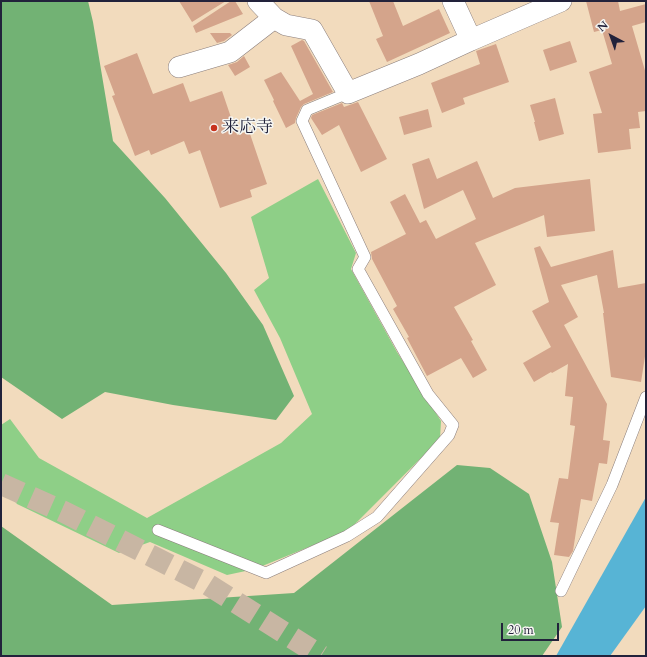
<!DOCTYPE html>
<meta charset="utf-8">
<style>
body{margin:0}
#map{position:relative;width:647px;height:657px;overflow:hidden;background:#f2dbbd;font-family:Cardo,serif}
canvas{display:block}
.frame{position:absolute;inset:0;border:2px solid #22223b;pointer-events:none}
.north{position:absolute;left:591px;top:16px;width:40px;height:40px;-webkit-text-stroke:3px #f6f6f2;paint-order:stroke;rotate:319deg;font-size:11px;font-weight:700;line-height:16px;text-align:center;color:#22223b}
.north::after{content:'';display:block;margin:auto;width:14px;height:18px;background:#22223b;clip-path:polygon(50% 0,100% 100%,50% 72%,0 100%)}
.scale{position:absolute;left:501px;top:623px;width:58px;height:18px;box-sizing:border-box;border:2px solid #22223b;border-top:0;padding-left:5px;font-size:12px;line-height:14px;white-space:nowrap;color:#22223b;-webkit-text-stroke:3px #f6f6f2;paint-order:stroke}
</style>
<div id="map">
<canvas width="647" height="657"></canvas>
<div class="frame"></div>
<div class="north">N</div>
<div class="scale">20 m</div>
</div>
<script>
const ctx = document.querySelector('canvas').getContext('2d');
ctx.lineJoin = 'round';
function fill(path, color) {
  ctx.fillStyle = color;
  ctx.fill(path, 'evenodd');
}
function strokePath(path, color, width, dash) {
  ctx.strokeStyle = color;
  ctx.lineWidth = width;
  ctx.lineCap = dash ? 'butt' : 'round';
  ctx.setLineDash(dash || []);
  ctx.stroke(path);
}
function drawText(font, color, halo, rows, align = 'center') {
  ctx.font = font + ' Cardo,"Noto Serif JP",serif';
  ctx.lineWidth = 3;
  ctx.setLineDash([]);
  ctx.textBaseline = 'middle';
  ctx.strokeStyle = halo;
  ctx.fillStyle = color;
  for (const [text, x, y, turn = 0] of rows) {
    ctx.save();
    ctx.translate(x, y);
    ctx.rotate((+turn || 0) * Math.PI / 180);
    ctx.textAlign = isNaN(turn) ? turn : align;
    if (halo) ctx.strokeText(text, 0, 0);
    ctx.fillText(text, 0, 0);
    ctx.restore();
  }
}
fill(new Path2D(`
 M318,179L356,253L351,269L397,352L441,421L440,439L348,531L255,569L227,575L150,542L119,553L17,504L1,485V425L10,419L39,458L147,518L281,443L312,414L280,338L254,290L269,278L251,217Z`), '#8ecf87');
fill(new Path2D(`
 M1,1H88L93,22L113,141L165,198L226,273L263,325L294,396L276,420L173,405L105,392L62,419L1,377Z
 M457,465L490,468L529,494L552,562L562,627L542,656H1V526L112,605L294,593Z`), '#72b274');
fill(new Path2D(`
 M646,497V606L610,656H556Z`), '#57b4d5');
fill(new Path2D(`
 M179,1H226L192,22Z
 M231,1H235L243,14L196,33L193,26Z
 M369,1H393L403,26L439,9L450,33L387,62L376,39L383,36Z
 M586,1H618L620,11L646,4V22L632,26L646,74V111L638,112L640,128L629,129L631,149L598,153L593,114L602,113L589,72L612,64L602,30L594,32Z
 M210,33H230L232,35L224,41L217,43Z
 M302,40L304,41L333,92L304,104L301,107L296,118L295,123L286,128L273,101L274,100L264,80L281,72L300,101L313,94L291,46Z
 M570,41L577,62L550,71L543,50Z
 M496,44L509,82L463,98L465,104L442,113L431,83L480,64L476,51Z
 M137,53L153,94L183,83L190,102L222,91L237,135L249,131L267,184L250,190L252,197L220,208L200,150L189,154L184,141L151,155L149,150L135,156L112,96L115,95L104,66Z
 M244,56L250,67L235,76L228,65L237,62Z
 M555,98L564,134L539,141L534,122H535L530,105Z
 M358,102L387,159L361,172L339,125L322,135L311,118L312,115L342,103L344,107Z
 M428,109L432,127L404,135L399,117Z
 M429,158L437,179L477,161L493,198L515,188L590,179L595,231L547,237L544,215L475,243L496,285L454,307L473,340L471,341L487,370L473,378L461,358L427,376L407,338L409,337L393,309L397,306L372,259L371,252L406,234L390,202L405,194L420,223L426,220L436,239L476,219L463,190L424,209L412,164Z
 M540,246L551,267L613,250L618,288L646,283V350L641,382L611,377L603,313H604L597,275L561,285L578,317L564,325L607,404L603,440L610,441L607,464L599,463L592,501L581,499L573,551L569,557L554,555L559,523L550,522L559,478L568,479L575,426L570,425L573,397L565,396L568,364L552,373L551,372L534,382L523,363L551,347L532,311L549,302L534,248Z`), '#d4a48b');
strokePath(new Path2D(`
 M1,484L64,512L207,584L321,656`), '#c8b6a3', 22, [22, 11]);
const lane = new Path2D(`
 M158,530L266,573L347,536L377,517L449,435L453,425L428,394L358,269L365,257L302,121L307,110L348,93
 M561,591L612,485L646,397`);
const street = new Path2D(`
 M258,1L274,18L286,25L312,30L348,93L419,64L471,40
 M453,1L471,40L561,1
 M179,67L230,52L274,18`);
strokePath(lane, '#8a7e7c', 12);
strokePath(street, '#8a7e7c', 22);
strokePath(lane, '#fff', 11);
strokePath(street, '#fff', 21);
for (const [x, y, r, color] of [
 [214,128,4,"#c8321e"]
]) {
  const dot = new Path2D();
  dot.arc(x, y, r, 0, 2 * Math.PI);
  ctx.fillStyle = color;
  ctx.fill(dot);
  strokePath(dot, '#f6f6f2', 1.5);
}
drawText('17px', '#22223b', '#f6f6f2', [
 ["来応寺",222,128]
], 'left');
</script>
